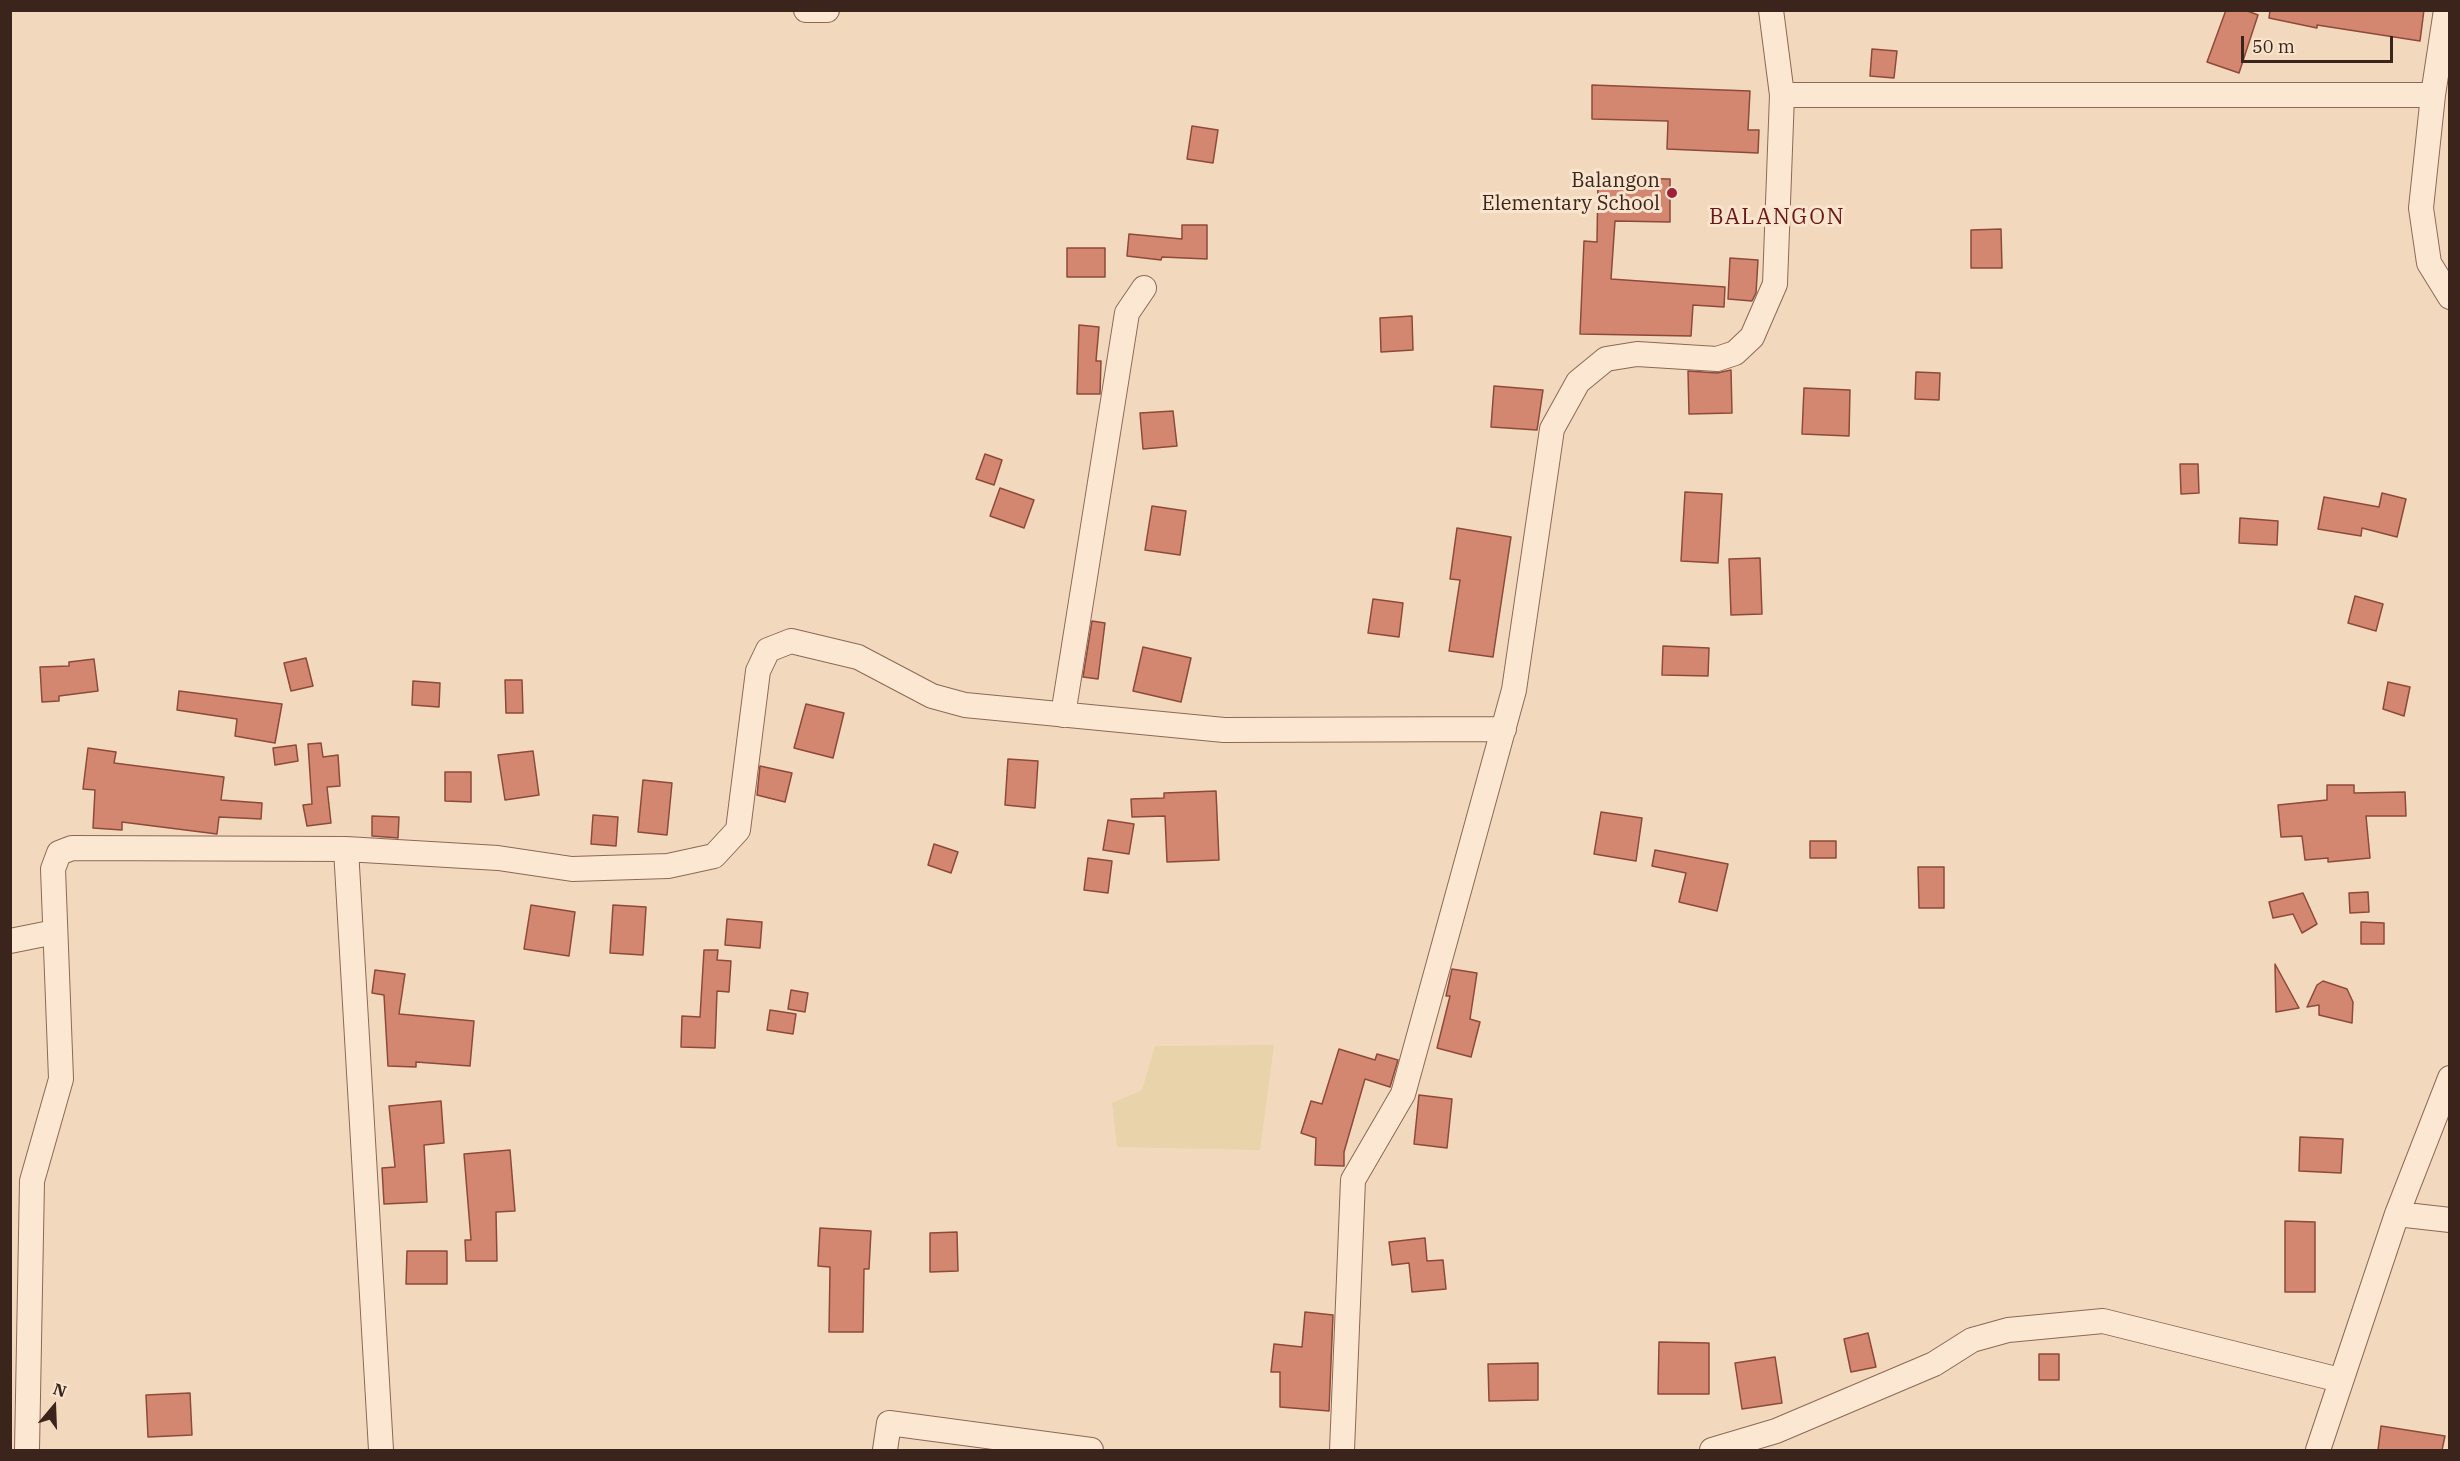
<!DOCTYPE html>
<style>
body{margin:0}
#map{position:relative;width:2460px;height:1461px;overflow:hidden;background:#f2d9be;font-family:"IBM Plex Serif",serif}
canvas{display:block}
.frame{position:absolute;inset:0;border:12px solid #3a241b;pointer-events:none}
.north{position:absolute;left:24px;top:1377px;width:60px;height:60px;-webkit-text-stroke:4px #f9e4ce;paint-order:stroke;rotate:19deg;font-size:16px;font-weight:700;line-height:24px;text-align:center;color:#3a241b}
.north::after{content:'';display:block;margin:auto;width:21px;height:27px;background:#3a241b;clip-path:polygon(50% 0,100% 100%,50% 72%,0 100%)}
.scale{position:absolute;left:2241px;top:36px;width:152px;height:27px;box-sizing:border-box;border:3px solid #3a241b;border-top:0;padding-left:8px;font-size:18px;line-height:21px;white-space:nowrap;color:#3a241b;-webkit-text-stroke:4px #f9e4ce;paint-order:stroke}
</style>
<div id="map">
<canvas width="2460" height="1461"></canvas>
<div class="frame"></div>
<div class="north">N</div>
<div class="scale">50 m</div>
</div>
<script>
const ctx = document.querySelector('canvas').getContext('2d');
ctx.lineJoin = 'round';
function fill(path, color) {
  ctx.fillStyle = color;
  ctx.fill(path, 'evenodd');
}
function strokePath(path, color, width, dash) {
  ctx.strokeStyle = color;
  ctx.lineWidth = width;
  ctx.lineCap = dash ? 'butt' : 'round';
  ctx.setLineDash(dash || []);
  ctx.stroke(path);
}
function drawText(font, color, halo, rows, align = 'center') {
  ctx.font = font + ' "IBM Plex Serif",serif';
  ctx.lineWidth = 6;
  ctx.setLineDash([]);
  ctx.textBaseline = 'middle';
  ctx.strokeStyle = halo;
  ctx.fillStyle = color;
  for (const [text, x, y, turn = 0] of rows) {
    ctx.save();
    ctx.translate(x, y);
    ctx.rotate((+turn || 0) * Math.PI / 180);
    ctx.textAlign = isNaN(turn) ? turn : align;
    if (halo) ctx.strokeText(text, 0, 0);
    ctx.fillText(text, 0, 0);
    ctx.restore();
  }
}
fill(new Path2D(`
 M1274,1045L1260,1150L1117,1147L1112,1103L1142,1090L1155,1046Z`), '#e8d3ab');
const building = new Path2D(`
 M2226,10H2245L2258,15L2239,73L2207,62Z
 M2270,10H2424L2420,41L2317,25V28L2269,18Z
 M1872,49L1897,51L1894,78L1870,76Z
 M1592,85L1750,91L1748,130H1759L1758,153L1667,149L1668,121L1592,119Z
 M1192,126L1218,130L1213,163L1187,159Z
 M1598,178L1670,179V222L1615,221L1611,279L1725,287L1724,307L1693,305L1691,336L1580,334L1584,241L1597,242Z
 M1182,225H1207V259L1162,257L1161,260L1127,256L1129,234L1182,239Z
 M2001,229L2002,268H1971V230Z
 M1067,248H1105V277H1067Z
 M1730,258L1758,260L1756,293L1752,301L1728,299Z
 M1412,316L1413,350L1381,352L1380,318Z
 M1079,325L1099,327L1096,361H1101L1100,394H1077Z
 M1731,370L1732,413L1689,414L1688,371L1717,373Z
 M1916,372L1940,373L1939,400L1915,399Z
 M1494,386L1543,390L1537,430L1491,427Z
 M1804,388L1850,390L1849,436L1802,434Z
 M1173,411L1177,446L1143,449L1140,413Z
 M985,454L1002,460L994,485L976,479Z
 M2180,464H2198L2199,493L2181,494Z
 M1000,488L1034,500L1024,528L990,516Z
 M1685,492L1722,494L1718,563L1681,561Z
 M2382,493L2406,499L2397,537L2362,528L2361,536L2318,529L2324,497L2379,507Z
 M1152,506L1186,511L1180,555L1145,550Z
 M2240,518L2278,521L2277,545L2239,543Z
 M1457,528L1511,537L1493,657L1449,651L1460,580L1450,579Z
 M1760,558L1762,614L1731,615L1729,559Z
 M2355,596L2383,604L2376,631L2348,623Z
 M1373,599L1403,603L1399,637L1368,633Z
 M1092,621L1105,623L1098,679L1083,677Z
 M1663,646L1709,648L1708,676L1662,675Z
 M1143,647L1191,658L1181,702L1133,691Z
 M306,658L313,686L291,691L284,663Z
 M94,659L98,691L59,696V701L42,702L40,667L69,666V662Z
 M505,680H522L523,713H506Z
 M413,681L440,683L439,707L412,705Z
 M2388,682L2410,687L2404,716L2383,709Z
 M179,691L282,704L275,743L235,736L237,719L177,710Z
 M806,704L844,713L833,758L794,748Z
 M321,743L323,757L338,755L340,786L327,787L331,823L307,826L303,805L312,804L308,744Z
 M296,745L298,761L275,765L273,748Z
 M88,748L116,752L114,763L224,777L221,800L262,803L261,819L219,817L217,834L122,822V830L93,828L95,790L83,789Z
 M533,751L539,795L505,800L498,755Z
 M1008,759L1038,761L1035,808L1005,805Z
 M760,766L792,773L785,802L757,795Z
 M445,772H471V802L445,801Z
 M643,780L672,783L667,835L638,832Z
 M2327,785H2354V793L2405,792L2406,816H2366L2370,858L2328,862V858L2305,860L2302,836L2281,837L2278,805L2327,800Z
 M1216,791L1219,860L1167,862L1165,816L1132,817L1131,799L1164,798V793Z
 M1601,812L1642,818L1636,861L1594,854Z
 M593,815L618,817L616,846L591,844Z
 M372,816L399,817L398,838L372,836Z
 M1108,820L1134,824L1129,854L1103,850Z
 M1810,841H1836V858H1810Z
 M934,844L958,852L951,873L928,865Z
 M1655,850L1728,864L1717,911L1679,902L1686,873L1652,866Z
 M1088,858L1112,861L1108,893L1084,890Z
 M1918,867H1944V908H1919Z
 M2368,892L2369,912L2350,913L2349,893Z
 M2303,893L2317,924L2302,933L2293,914L2273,918L2269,902Z
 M531,905L575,912L569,956L524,949Z
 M613,905L646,907L643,955L610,953Z
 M727,919L762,922L760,948L725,945Z
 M2361,922L2384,923V944H2361Z
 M704,950H718L717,960L731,961L729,992L717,991L715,1048L681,1047L682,1016L700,1017Z
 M2275,964L2299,1008L2276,1012Z
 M1452,969L1477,973L1470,1019L1480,1022L1471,1057L1437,1048L1450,996H1446Z
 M375,970L405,974L399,1014L474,1021L470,1066L416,1062V1067L388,1066L384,995L372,993Z
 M2323,981L2347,989L2353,1002L2352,1023L2319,1015V1005L2307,1007L2317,985Z
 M791,990L808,993L805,1012L788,1009Z
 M770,1010L796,1014L793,1034L767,1030Z
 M1339,1049L1375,1060L1377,1054L1398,1060L1390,1087L1365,1079L1344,1152V1166L1315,1165L1316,1138L1301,1133L1311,1101L1322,1104Z
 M1419,1095L1452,1099L1447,1148L1414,1144Z
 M441,1101L444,1143L424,1145L427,1202L384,1204L382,1168L395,1167L389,1106Z
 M2300,1137L2343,1139L2341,1173L2299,1171Z
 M510,1150L515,1211L496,1212L497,1261H466L465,1240H471L464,1154Z
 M2285,1221L2315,1222V1292H2285Z
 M820,1228L871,1231L869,1269H864L863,1332H829L830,1267L818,1266Z
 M957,1232L958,1271L930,1272V1233Z
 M1425,1238L1427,1261L1443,1260L1446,1289L1412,1292L1409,1263L1392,1265L1389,1242Z
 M407,1251H447V1284H406Z
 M1305,1312L1333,1315L1329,1411L1280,1407V1372H1271L1274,1344L1302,1347Z
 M1868,1333L1876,1367L1851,1372L1844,1339Z
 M1659,1342L1709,1343V1394H1658Z
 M2039,1354H2059V1380H2039Z
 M1775,1357L1782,1403L1742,1409L1735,1363Z
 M1538,1363V1400L1489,1401L1488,1364Z
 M190,1393L192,1435L148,1437L146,1395Z
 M2381,1426L2445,1436L2442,1450H2378Z`);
fill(building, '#d48770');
strokePath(building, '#8d4a39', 1.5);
const street = new Path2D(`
 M806,10H827
 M2446,10L2433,95L2421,208L2429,263L2450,297
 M1782,95H2433
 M1063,715L1127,313L1144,288
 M346,849L498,858L572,869L668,866L714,856L738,830L758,671L768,650L791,641L858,657L932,696L965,705L1224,730L1504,729
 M10,941L55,932
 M2397,1214L2450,1220
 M27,1450L32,1181L61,1079L53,869L59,853L72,848L346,849L381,1450
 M885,1450L889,1423L1091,1450
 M1342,1450L1353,1180L1403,1094L1514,690L1552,429L1578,382L1606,359L1637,354L1717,359L1735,353L1752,337L1775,284L1782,95L1771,10
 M1712,1450L1776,1431L1934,1364L1972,1340L2008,1330L2103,1321L2340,1380
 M2318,1450L2397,1214L2450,1078`);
strokePath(street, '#8c6855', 26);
strokePath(street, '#fce7d2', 24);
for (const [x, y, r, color] of [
 [1672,193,6,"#a01f39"]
]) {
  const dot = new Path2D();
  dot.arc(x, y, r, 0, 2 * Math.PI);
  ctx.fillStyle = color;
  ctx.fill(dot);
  strokePath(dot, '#f9e4ce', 2);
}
drawText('20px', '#3a241b', '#f9e4ce', [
 ["Balangon",1660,181],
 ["Elementary School",1660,204]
], 'right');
ctx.letterSpacing = '1.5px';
drawText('22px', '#6a1816', '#f9e4ce', [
 ["BALANGON",1777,218]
]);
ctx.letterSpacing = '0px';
</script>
